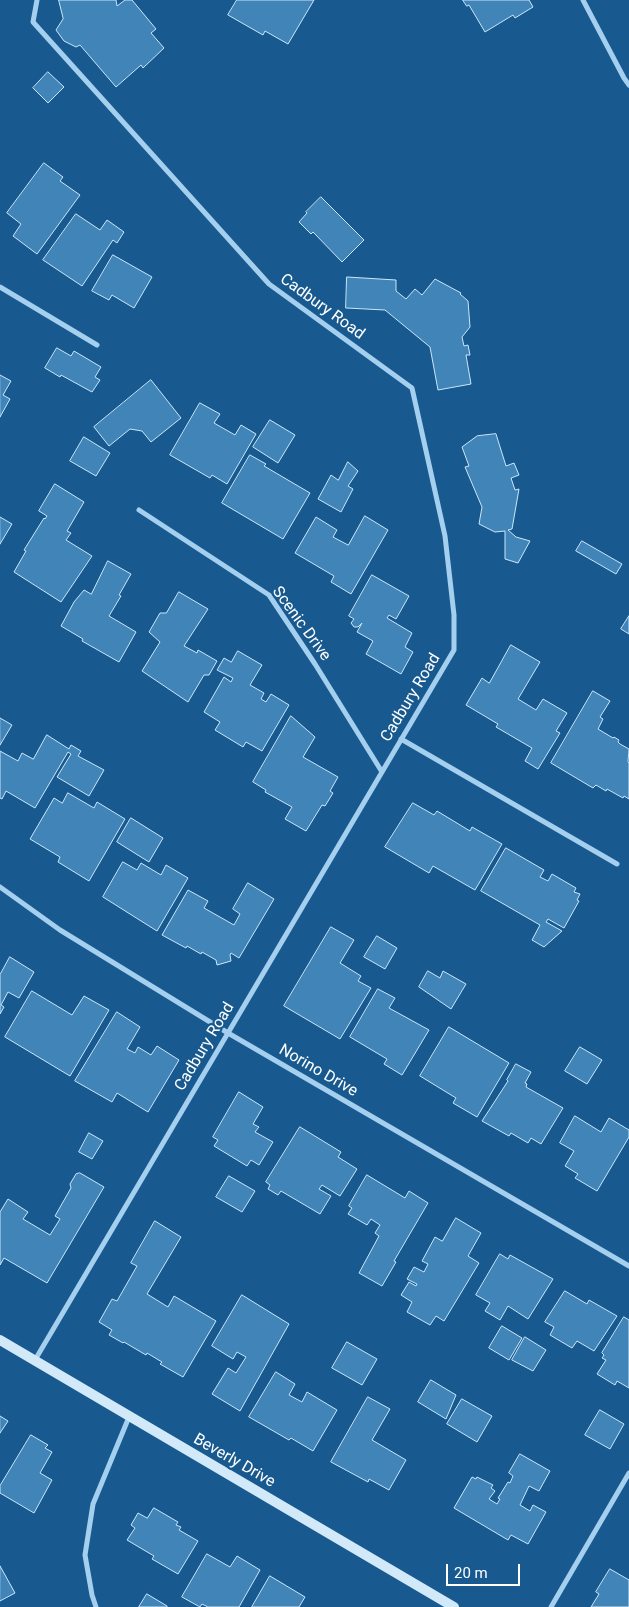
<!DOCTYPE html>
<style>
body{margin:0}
#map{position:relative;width:629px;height:1607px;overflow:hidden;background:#185a8f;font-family:Roboto,sans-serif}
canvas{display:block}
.scale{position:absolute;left:446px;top:1564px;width:74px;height:22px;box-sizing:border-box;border:2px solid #fff;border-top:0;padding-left:6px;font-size:15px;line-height:18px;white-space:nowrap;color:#fff;-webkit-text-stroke:4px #185a8f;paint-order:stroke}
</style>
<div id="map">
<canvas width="629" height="1607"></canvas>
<div class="scale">20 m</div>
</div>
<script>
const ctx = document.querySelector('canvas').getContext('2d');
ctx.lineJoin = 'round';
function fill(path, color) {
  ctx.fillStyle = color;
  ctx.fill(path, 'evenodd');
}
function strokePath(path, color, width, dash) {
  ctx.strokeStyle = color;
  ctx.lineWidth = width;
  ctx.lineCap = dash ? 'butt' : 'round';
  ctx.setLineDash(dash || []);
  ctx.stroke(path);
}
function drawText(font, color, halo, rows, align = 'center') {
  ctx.font = font + ' Roboto,sans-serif';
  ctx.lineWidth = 4.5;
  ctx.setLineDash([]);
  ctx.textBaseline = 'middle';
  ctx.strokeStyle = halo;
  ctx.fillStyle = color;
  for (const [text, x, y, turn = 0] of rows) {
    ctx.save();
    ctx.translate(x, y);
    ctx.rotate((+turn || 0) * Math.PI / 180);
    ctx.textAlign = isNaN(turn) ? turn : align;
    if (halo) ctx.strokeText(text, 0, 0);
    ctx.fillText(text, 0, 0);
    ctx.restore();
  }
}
const building = new Path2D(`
 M59,0H116L117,6L125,0H132L156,29L151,33L164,48L143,68L141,65L116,87L80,45L76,47L64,41L56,30L63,19Z
 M237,0H314L288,44L265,31L263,35L228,15Z
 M463,0H529L533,7L515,18L513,15L485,32L469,5L467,6Z
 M48,72L64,87L48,103L33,88Z
 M44,163L63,177L60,181L80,195L37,254L13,236L21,224L7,213Z
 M321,197L364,240L342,262L313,232L311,234L299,222L307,213L306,212Z
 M76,214L100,230L107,220L124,232L117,243L113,240L82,286L43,260Z
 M113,255L152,277L134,308L112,295L109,300L92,291Z
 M347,277L396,280V291L406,299L415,289L422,295L435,279L461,293L460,294L468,301L470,327L462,337L464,346L468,345L470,355H466L471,384L438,390L430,347L385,310L346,308Z
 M57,348L71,356L74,351L101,367L95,377L100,380L92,392L61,375L60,377L45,368Z
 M0,375L11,381L3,395L10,399L0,417Z
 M151,380L181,418L151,442L142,431L130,429L109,446L94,427Z
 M200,403L220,414L214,423L235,435L241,425L256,434L227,484L212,475L210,478L170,455Z
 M270,420L295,435L278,463L253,447Z
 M496,434L506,466L514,463L519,475L511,478L515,490L519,489L512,529L508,530L516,537L530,541L518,563L505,559V531L495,532L479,524L482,507L465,467L469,466L462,447L477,436Z
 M84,437L110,453L96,476L70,461Z
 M250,455L266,464L264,466L310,493L283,539L222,503Z
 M348,462L358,471L348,486L353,489L341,512L318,499L331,475L338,480Z
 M55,484L84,502L67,531L71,533L66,540L92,556L61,602L14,572L26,551L24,550L44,518L45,519L47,516L39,511Z
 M365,516L388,530L351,594L331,582L334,576L295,553L316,517L337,530L333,537L348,545Z
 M0,517L12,524L0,544Z
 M582,541L622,564L616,574L576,551Z
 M108,561L131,574L119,595L121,596L109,616L136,632L119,662L82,641L83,639L61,626L74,602L84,590L91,594Z
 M372,575L409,596L396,619L389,615L387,618L412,633L405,647L413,652L401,674L366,654L373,641L357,632L362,623L358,627H354L351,623L354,619L349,616Z
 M179,592L208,609L184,646L197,653L198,650L217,661L209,675H204L188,702L142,671L160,642L149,632L160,613H166Z
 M629,616V634L621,629Z
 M511,645L540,662L518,699L536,710L543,699L567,713L556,731L560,733L538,769L525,761L532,748L496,727L498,724L466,705L482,678L489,683Z
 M238,651L262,665L250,685L264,693L261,699L266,702L271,694L289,705L262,751L246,742L243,747L215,730L220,722L204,712L224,677L231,682L233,678L217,670L224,658L231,662Z
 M593,691L610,701L600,717L603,719L598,729L613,738L614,737L619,740L618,742L620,744L629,749L628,762L629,763V799L624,796L623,798L607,789L606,791L596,785L593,788L551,763Z
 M291,716L315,737L303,757L338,777L330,791L333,793L325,806L322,805L306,831L285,819L292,807L265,792L266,790L253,782Z
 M0,718L12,725L0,745Z
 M47,735L69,749L71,745L81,751L78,756L104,770L89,796L57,777L71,754L68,752L35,808L6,791L2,799L0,798V751L18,761L22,753L33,759Z
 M68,793L94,808L97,802L125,819L89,881L58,862L60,857L30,839L54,798L62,803Z
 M413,803L434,815L437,811L470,831L472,827L502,844L475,890L433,866L429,873L385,847Z
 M131,818L163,838L149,862L117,842Z
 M506,848L544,870L540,877L548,881L552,874L576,888L574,892L580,894L577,900L579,901L564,928L548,919L546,922L562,931L544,947L532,940L540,925L481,891Z
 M123,862L137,870L141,863L161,875L166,865L188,878L157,931L103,897Z
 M248,883L274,899L239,958L231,953L230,955L231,961L217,965L216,960L202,952L201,954L187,946L186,948L162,935L188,890L208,901L204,908L234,925L240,914L233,909Z
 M331,927L354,940L340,963L361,976L358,981L371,988L340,1039L284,1006Z
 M377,936L397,948L385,969L364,957Z
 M10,957L34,972L19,998L8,992L1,1005L4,1007L0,1014V975Z
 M428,971L440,978L443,971L466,984L451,1009L419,987Z
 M378,989L395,998L389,1008L429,1030L402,1075L384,1064L387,1059L350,1037Z
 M32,991L72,1015L84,996L109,1010L70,1076L5,1037Z
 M117,1012L140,1027L127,1049L135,1053L138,1047L151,1055L157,1046L179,1060L148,1112L117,1093L112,1102L75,1081Z
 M449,1027L509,1063L477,1117L453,1103L456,1098L420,1076Z
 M580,1047L602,1060L587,1084L565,1071Z
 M516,1064L531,1072L525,1083L527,1084L526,1087L563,1108L541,1144L531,1138L528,1143L511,1133L509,1136L482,1121L508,1081L507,1080Z
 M239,1092L263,1107L253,1124L259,1127L255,1132L273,1142L259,1165L251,1160L247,1166L214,1146L218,1140L213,1137Z
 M575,1116L601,1132L609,1118L629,1130V1137L597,1191L575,1178L578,1174L565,1166L574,1151L560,1143Z
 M300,1127L341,1152L338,1157L357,1169L340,1196L322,1185L319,1189L331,1196L320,1214L281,1191L278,1195L268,1189L270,1185L266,1182Z
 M89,1133L103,1141L92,1159L79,1152Z
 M80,1173L104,1187L47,1283L4,1258L0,1265V1212L8,1199L28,1212L23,1219L50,1235L60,1219L55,1216L71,1188L70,1184L76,1174Z
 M367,1175L405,1198L409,1191L428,1203L394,1261L396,1262L382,1286L359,1273L379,1236L375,1233L380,1225L371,1219L367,1225L348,1214L352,1208L349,1206Z
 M229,1176L255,1191L242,1212L216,1197Z
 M456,1218L481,1233L468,1256L479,1263L444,1321L436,1316L430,1325L407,1312L412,1302L401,1295L409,1282L416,1286L417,1284L407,1279L414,1267L424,1272L428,1264L422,1261L435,1237L442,1241Z
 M155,1221L181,1237L147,1294L168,1307L174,1296L216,1321L183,1377L160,1364L162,1362L147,1353L146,1355L124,1342L123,1343L109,1335L112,1330L99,1322L112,1299L117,1301L137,1266L131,1263Z
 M500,1254L508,1259L510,1255L553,1279L528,1319L508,1306L500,1320L485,1311L490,1303L476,1295Z
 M565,1291L587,1304L589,1300L617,1316L594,1351L577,1341L572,1348L550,1335L554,1327L545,1322Z
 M242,1295L289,1324L240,1411L212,1394L228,1368L236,1373L246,1357L237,1352L233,1359L212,1346Z
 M624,1317L629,1320V1388L617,1381L615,1385L597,1374L606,1360L602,1358L604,1355L602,1353Z
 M502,1326L522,1338L509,1360L489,1348Z
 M525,1337L546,1350L533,1371L512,1360Z
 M347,1342L377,1359L362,1385L332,1368Z
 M276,1372L295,1384L289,1395L302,1402L307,1392L337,1410L313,1451L291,1438L289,1440L249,1417Z
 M431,1380L456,1395L446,1419L418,1402Z
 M368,1397L390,1409L372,1440L406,1460L389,1490L369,1479L368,1482L331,1462Z
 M462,1399L492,1416L477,1442L447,1424Z
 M600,1410L624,1424L610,1449L585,1435Z
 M0,1416L8,1421L0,1433Z
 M31,1435L48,1445L45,1448L52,1452L40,1473L52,1480L34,1513L0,1493V1486Z
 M520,1454L550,1471L539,1491L529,1486L520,1505L530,1511L533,1505L546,1512L528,1544L511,1535L508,1540L454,1508L472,1477L476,1479L477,1477L493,1485L491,1488L495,1491L489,1499L497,1504L500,1499L498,1498L508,1482L510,1483L513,1476L509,1473Z
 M154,1508L178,1522L176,1525L181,1527L179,1530L198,1541L178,1574L152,1559L154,1556L127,1540L135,1528L131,1525L138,1513L147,1518Z
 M207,1554L230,1567L237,1556L260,1570L239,1607H208L202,1604L200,1607L182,1597Z
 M0,1566L15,1593L0,1601Z
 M610,1569L629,1580V1607H591L599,1594L596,1592Z
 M270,1576L305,1597L299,1607H252Z
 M147,1594L167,1606V1607H139Z`);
fill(building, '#4184b7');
strokePath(building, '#cbe6fb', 1);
strokePath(new Path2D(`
 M583,0L624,78L629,85
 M0,287L97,345
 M139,510L269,595L315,664L382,772
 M401,739L617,864
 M0,887L60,930L228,1033L629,1266
 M35,1360L454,650V615L445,536L412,388L269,284L33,22L37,0
 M96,1607L92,1595L85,1555L93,1504L129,1417
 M551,1607L629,1473`), '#a5cfef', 5);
strokePath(new Path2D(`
 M0,1340L454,1607`), '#d2e9fa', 10);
drawText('16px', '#fff', '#185a8f', [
 ["Cadbury Road",322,307,36],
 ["Scenic Drive",301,624,54],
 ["Cadbury Road",411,698,-59],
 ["Cadbury Road",205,1047,-59],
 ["Norino Drive",318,1071,30],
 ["Beverly Drive",234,1461,30]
]);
</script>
